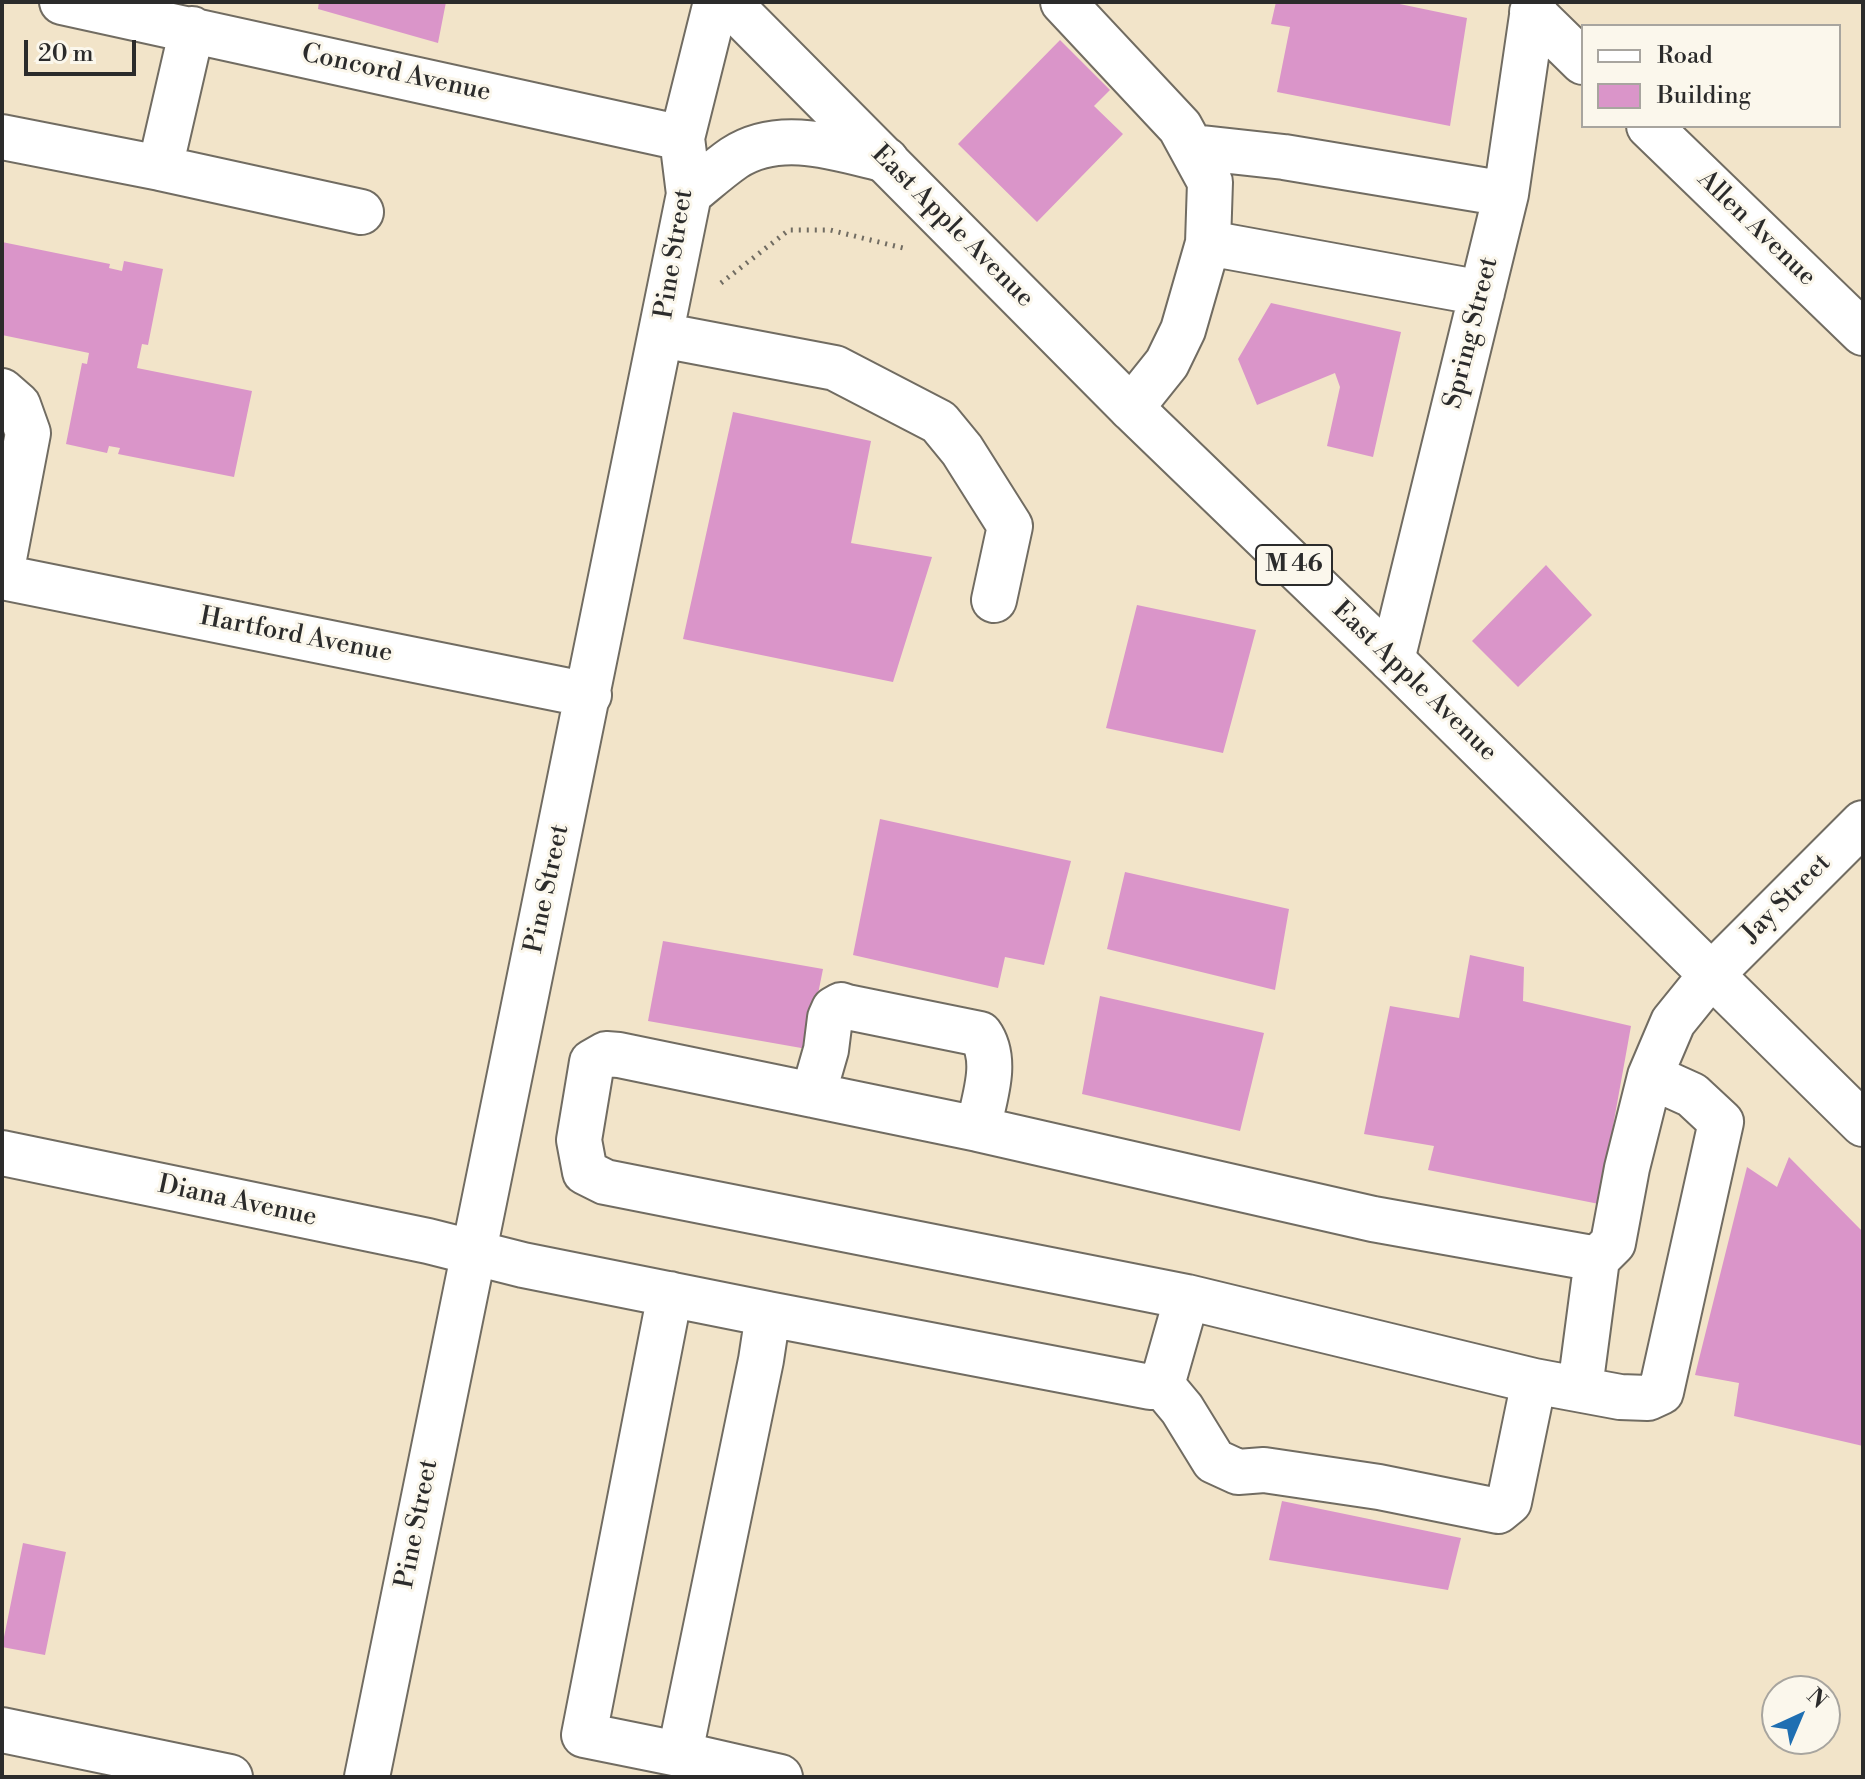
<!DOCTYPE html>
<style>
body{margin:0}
#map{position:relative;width:1865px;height:1779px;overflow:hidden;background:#f2e4c9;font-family:"Libre Bodoni",serif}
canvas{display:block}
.frame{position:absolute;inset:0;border:4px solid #2b2b2b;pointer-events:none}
.legend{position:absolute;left:1581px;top:24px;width:260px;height:104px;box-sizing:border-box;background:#fbf7ec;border:2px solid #a8a59f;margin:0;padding:10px 14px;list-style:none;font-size:24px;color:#2b2b2b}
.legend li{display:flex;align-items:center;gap:16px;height:40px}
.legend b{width:40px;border:2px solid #a8a59f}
.north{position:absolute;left:1761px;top:1675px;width:80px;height:80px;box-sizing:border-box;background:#fbf7ec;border:2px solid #a8a59f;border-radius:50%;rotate:44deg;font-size:22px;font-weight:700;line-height:32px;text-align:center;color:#2b2b2b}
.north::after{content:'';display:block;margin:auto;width:28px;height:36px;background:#1f6fb2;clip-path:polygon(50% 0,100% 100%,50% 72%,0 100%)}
.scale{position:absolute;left:24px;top:40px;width:112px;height:36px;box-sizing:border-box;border:4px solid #2b2b2b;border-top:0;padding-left:10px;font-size:24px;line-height:28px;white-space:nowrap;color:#2b2b2b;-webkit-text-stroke:6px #fbf7ec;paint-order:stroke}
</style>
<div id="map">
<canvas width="1865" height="1779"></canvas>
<div class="frame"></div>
<ul class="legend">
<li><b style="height:10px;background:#fff"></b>Road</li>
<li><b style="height:22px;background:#da95c9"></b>Building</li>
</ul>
<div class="north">N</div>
<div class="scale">20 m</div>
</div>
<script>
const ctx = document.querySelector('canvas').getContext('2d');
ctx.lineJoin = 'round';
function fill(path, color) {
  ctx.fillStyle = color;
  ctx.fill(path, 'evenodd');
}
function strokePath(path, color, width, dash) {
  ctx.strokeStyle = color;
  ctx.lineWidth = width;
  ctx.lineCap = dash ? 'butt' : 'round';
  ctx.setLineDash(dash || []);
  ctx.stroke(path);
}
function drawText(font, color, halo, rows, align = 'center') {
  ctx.font = font + ' "Libre Bodoni",serif';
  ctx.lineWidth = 6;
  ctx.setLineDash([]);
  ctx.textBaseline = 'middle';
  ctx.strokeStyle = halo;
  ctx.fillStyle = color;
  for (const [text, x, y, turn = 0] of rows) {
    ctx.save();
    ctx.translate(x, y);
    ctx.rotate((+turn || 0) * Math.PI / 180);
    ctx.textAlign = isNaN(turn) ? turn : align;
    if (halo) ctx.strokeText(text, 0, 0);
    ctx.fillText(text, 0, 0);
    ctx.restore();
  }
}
fill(new Path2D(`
 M319,2H446L438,43L318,9Z
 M1276,2H1390L1467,18L1450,126L1277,92L1290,27L1271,24Z
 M1060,40L1110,90L1094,106L1123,134L1037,222L958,144Z
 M2,242L110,264L109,268L122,271L124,261L163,269L148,345L142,344L137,368L252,391L234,477L118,454L120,448L109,446L107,453L66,444L82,363L87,364L89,353L2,335Z
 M1271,303L1401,332L1373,457L1327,446L1340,387L1335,373L1257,405L1238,359Z
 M733,412L871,441L851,543L932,557L893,682L683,639Z
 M1546,565L1592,615L1518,687L1472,641Z
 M1137,605L1256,630L1223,753L1106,728Z
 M880,819L1071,861L1044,965L1005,957L998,988L853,955Z
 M1125,872L1289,909L1275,990L1107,949Z
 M663,941L823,969L807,1049L648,1021Z
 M1470,955L1524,967L1523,1001L1631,1026L1599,1204L1428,1170L1434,1146L1364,1134L1390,1006L1459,1018Z
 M1100,996L1264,1033L1240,1131L1082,1094Z
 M1789,1157L1863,1232V1446L1734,1416L1739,1383L1695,1375L1747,1167L1777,1187Z
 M1282,1501L1461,1538L1448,1590L1269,1560Z
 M23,1543L66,1552L45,1655L2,1647Z`), '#da95c9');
const minor = new Path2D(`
 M62,2L682,138
 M1063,2L1180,127L1210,182L1208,243L1183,330L1167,363L1131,408
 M1532,12L1583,62
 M1649,126L1863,333
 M2,137L160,168L192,29
 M1193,147L1284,157L1506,194
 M160,168L361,212
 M689,194C704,182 718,169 734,158C780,128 837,148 886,160
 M1208,243L1482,293
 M661,335L835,368L939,422L962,450L1010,526L994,600
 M2,391L18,405L28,433L2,569
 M2,577L589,695
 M1392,660L1506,194L1534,2
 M813,1095L978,1129
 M2,1153L428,1241L523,1265L768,1314
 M670,1294L584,1735L688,1756
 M1187,1297L1534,1381
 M1162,1385L1182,1409L1214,1461L1238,1472L1264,1470L1379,1487L1498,1511L1509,1502L1534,1381L1620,1397L1648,1398L1661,1392L1721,1122L1692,1095L1650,1076
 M1580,1388L1597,1259
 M2,1730L230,1777
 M367,1777L689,194L682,138L716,2
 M780,1777L688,1756L683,1738L761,1360L768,1314L1150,1387L1162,1385L1187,1297L605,1182L585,1172L579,1140L592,1062L606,1054L619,1055L813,1095L826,1050L830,1018L834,1009L841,1005L847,1007L980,1034C999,1060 984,1099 978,1129L1373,1219L1597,1259L1613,1243L1627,1168L1650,1076L1673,1022L1711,975L1863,823`);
const major = new Path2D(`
 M728,2L1131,408L1392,660L1863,1124`);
strokePath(minor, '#716c62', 48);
strokePath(major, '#716c62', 48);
strokePath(new Path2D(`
 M721,283L789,230H830L903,248`), '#716c62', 5, [2, 6]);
strokePath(minor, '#fff', 44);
strokePath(major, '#fff', 44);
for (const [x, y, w] of [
 [1294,565,76]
]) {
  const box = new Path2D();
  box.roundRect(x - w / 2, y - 20, w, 40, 6);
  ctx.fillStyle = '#fbf7ec';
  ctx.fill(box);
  strokePath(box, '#2b2b2b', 2);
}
drawText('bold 24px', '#2b2b2b', null, [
 ["M 46",1294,565]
]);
drawText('26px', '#2b2b2b', '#fbf7ec', [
 ["Concord Avenue",396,74,12],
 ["East Apple Avenue",952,227,45],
 ["Allen Avenue",1756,229,44],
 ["Pine Street",675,254,-81],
 ["Spring Street",1472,333,-76],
 ["Hartford Avenue",296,636,11],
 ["East Apple Avenue",1414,682,44],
 ["Pine Street",548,889,-78],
 ["Jay Street",1787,899,-45],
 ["Diana Avenue",237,1202,12],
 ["Pine Street",418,1524,-79]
]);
</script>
